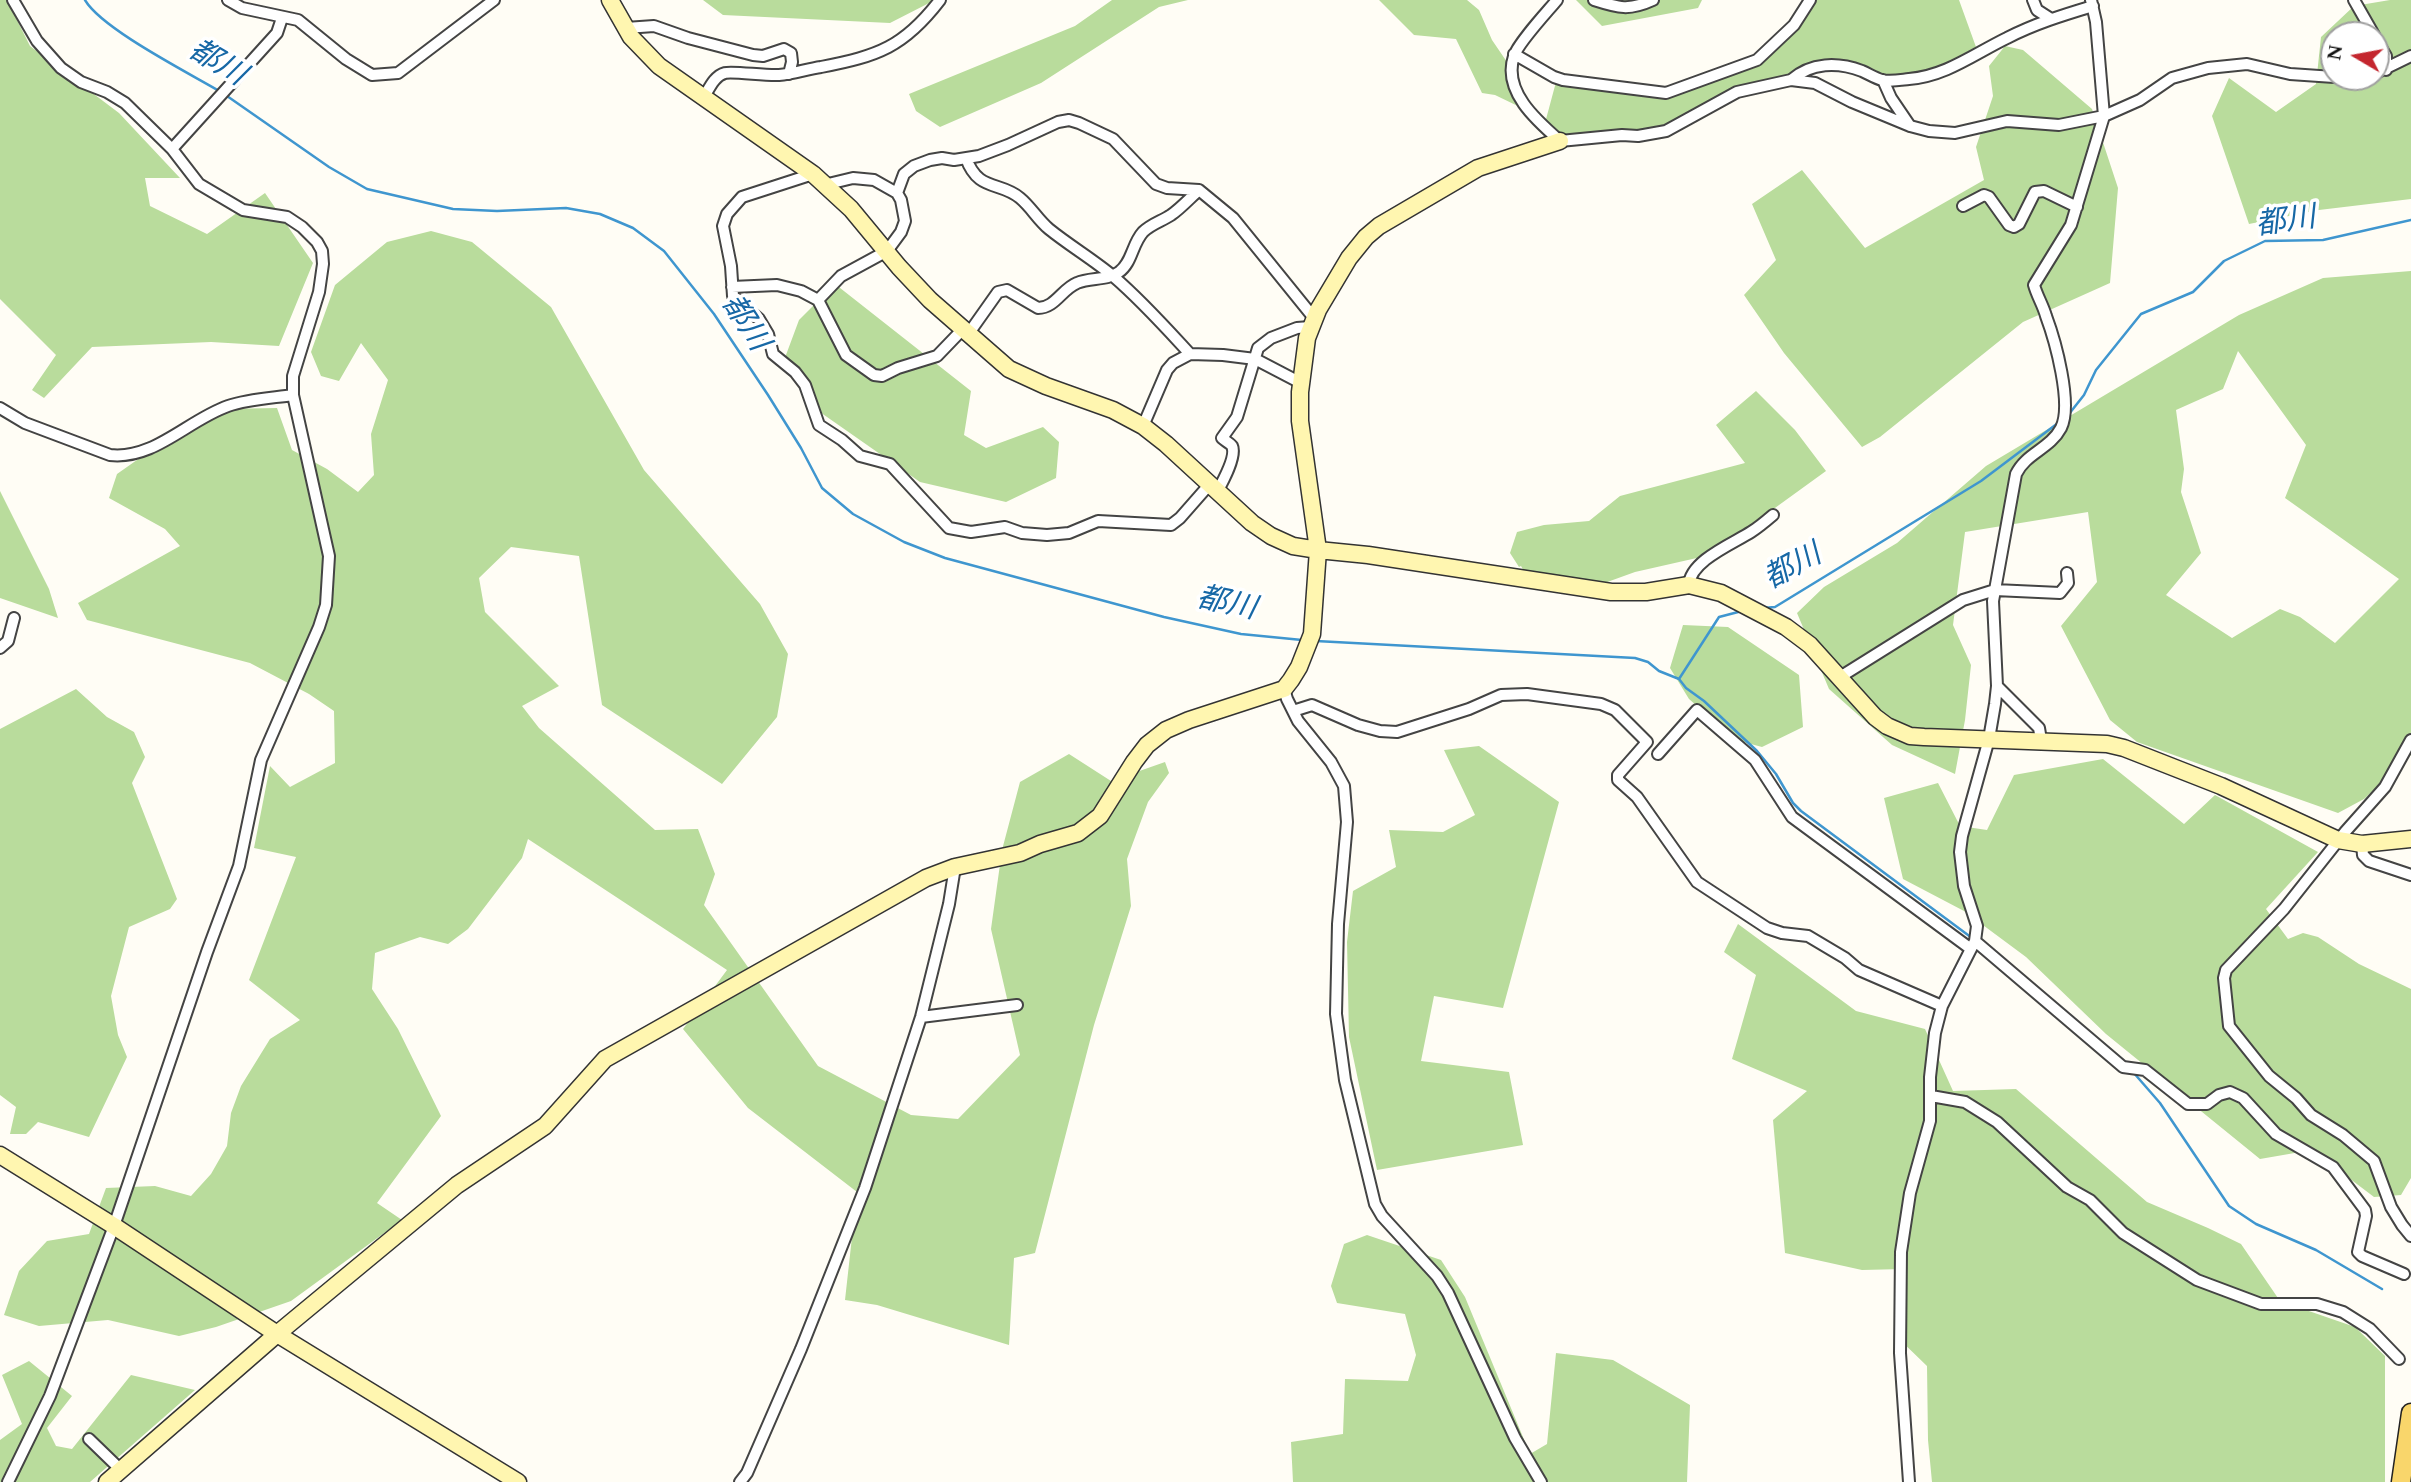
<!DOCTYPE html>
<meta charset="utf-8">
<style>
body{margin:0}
#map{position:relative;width:2411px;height:1482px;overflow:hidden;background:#fffdf5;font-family:Spectral,serif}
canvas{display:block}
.north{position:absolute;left:2320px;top:21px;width:70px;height:70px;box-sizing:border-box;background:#fff;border:2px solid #a0a0a0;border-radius:50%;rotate:280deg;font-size:19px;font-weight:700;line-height:28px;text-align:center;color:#111}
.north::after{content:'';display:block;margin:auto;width:24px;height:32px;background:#c4262e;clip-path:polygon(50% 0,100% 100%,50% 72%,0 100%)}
</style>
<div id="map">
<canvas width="2411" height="1482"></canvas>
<div class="north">N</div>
</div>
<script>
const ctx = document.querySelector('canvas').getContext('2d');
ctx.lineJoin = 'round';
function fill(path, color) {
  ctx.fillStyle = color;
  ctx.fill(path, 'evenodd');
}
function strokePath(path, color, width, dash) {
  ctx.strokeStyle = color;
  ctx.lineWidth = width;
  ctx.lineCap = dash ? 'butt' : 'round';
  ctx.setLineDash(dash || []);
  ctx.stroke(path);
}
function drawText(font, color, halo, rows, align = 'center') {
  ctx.font = font + ' Spectral,"Noto Sans JP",serif';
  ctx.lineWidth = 7;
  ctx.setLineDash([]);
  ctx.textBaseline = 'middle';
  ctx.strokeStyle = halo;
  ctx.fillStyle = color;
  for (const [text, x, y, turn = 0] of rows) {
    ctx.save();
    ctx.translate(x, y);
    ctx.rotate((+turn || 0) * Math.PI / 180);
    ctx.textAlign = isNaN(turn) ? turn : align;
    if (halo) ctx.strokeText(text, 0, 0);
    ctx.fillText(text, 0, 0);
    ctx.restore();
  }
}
fill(new Path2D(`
 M0,0H7L30,46L119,113L180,178H145L150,206L207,234L265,193L313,263L279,346L211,342L92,347L44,398L32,390L56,355L0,299Z
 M703,0H935L890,23L723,15Z
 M1112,0H1188L1159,7L1041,83L940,127L916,111L909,94L1075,26Z
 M1379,0H1467L1479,10L1492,40L1507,62L1510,76L1524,109L1495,95L1482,93L1456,39L1414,35Z
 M1576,0H1702L1698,8L1602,26Z
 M1813,0H1959L1976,47L1929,73L1906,77L1880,76L1849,63L1771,85L1662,131L1566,136L1545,123L1556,82L1663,96L1753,66Z
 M2390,0H2411V199L2319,210L2249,224L2212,116L2229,78L2276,112L2316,84L2321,37L2354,6ZM2334,35H2376V77H2334Z
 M2005,46L2023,50L2092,109L2118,188L2110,283L2023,322L1880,437L1862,447L1784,353L1744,295L1776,260L1752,204L1802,170L1865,248L1984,180L1976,147L1993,96L1989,66Z
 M431,231L472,242L551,307L644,470L760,604L788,654L777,717L722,784L602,705L579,556L511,547L479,578L485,612L559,686L522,706L539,728L655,830L698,829L715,874L704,905L818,1066L911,1115L958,1119L1020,1055L991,929L1002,850L1020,782L1069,754L1111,781L1165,762L1169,773L1148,802L1127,859L1131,906L1094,1025L1035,1253L1014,1258L1009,1345L877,1305L845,1300L857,1192L748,1108L683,1029L727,970L528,839L522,858L468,929L448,944L420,937L375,953L372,989L398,1029L441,1116L377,1203L402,1220L291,1301L216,1327L179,1336L108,1320L39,1326L4,1315L19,1271L47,1241L89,1234L106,1188L155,1186L191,1196L211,1174L227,1146L231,1113L241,1086L270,1039L300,1020L249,980L296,857L254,848L270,766L290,787L335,763L334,711L309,694L250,663L87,620L78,603L180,546L165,529L109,498L117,474L164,441L220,409L277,408L292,450L327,469L358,492L374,475L371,434L388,380L361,343L339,381L321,376L311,352L335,285L387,242Z
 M2411,271V755L2364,799L2338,813L2137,742L2110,720L2061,626L2097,582L2088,512L1965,532L1953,625L1971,665L1965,720L1955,774L1892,745L1829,689L1797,613L1824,587L1897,543L1986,466L2239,315L2323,278ZM2238,351L2306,445L2285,498L2399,579L2335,643L2300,617L2280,609L2232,638L2166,595L2201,553L2181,492L2184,469L2176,410L2223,389Z
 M835,284L971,391L964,435L986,448L1043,427L1059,442L1056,478L1006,502L920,482L817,410L783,363L799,320Z
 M1756,391L1795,430L1826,471L1710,555L1635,572L1599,585L1528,578L1521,566L1519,567L1510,553L1517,532L1544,525L1589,521L1620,496L1745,463L1716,425Z
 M0,491L49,589L58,618L0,598Z
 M1683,625L1728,627L1799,675L1803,727L1762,747L1736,740L1689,699L1670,668Z
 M76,689L107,717L134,732L145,757L132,783L177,899L170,909L129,927L111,996L118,1035L127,1057L89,1137L38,1122L26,1134H10L16,1107L0,1095V729Z
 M1479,746L1559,802L1503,1008L1434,996L1421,1061L1509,1072L1523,1145L1377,1170L1349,1037L1347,942L1353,891L1396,867L1389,830L1443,832L1475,815L1444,750Z
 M2103,759L2184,824L2215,795L2318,852L2266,909L2288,939L2303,933L2318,937L2359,964L2411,989V1178L2401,1195L2374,1197L2312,1150L2260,1159L2106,1034L2026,957L1964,911L1903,879L1884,798L1938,783L1960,826L1987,830L2014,775Z
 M1738,924L1856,1011L1925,1029L1953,1091L2016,1089L2147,1202L2208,1228L2241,1244L2280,1301L2355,1327L2385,1356V1482H1932L1928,1440L1927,1366L1896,1336L1904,1269L1862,1270L1785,1253L1773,1120L1807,1091L1732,1059L1756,975L1724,952Z
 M1367,1235L1441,1260L1465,1297L1530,1454L1547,1444L1556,1353L1613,1360L1690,1405L1687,1482H1293L1291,1442L1343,1434L1345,1379L1408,1381L1416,1355L1405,1314L1337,1303L1331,1286L1344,1244Z
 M29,1361L72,1396L47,1428L56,1446L72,1449L131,1375L195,1390L90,1482H0V1440L22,1424L2,1375Z`), '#b9dc9c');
strokePath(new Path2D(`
 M85,0C102,29 189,73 221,92
 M227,96L329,167L367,189L453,209L497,211L566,208L600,214L633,228L664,251L714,314L768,395L801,448L822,488L853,514L904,542L945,558L1164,617L1241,634L1302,640
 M2069,414L2084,395L2096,370L2141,314L2193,292L2224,261L2265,241L2323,240L2411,220
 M1763,608L1775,607L1981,481L2058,423
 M1316,641L1635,658L1648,662L1659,671L1679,679L1686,688L1704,701L1757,751L1776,774L1793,803L1801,811L1972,938
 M1679,679L1719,617L1742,611
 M2133,1072L2160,1103L2229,1206L2256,1224L2316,1250L2382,1289`), '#3f96cf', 2.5);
const street = new Path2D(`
 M228,0L242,8L298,20L346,59L372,75L398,73L494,0
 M1557,0C1547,12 1518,43 1514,56C1502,91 1537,121 1560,141L1622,135L1638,136L1666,131L1737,92L1791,80L1815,83L1852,102L1910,126L1929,131L1955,133L2007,121L2059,125L2104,116L2140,100L2172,78L2208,68L2247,64L2290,74L2334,77
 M1594,0C1619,8 1629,11 1653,0
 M2033,0L2037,10L2051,19
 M2354,0L2374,35
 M626,28L654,26L688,38L753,55L763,56L784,49L791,53L792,62L789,74
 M2376,39L2386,56V70
 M1514,54L1554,77L1563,80L1666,93L1757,60L1794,25L1810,0
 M2376,73L2411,56
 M1791,80C1811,62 1838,62 1862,71C1869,74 1875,78 1882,80C1890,82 1900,80 1909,79C1946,76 1974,54 2007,38C2034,24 2063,15 2093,6
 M1883,80L1891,98L1910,126
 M704,97C709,89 714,76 725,73C733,71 766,76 779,75C793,74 807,69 821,67C878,56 904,47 940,0
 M172,149L277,33L282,18
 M966,158C978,192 1000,181 1020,198C1031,207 1038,220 1049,229C1070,246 1094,260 1114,277C1142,301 1166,328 1190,354
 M813,174L742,197L727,214L723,226L731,266L733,296L759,319L768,334L773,354L795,372L805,385L819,425L842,440L860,456L890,464L949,528L971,532L1005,527L1022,533L1047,535L1069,533L1098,521L1171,525L1180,518L1209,485
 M897,193L904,174L914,166L930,160L942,158L954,160L979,156L1008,145L1058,122L1069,120L1079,123L1113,139L1156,184L1167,188L1199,190L1233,218L1314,318
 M1963,206L1984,195L1989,197L2009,225L2014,227L2019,224L2035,192L2044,191L2077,207
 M732,287L777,285L801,291L818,300L846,355L874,375L882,376L898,368L937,356L963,329
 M818,300L841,276L887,251L901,232L905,221L901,200L897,193L874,180L853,178L824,185
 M969,333L998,292L1007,290L1038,308C1055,308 1062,289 1077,283C1090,277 1107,281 1119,272C1132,263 1132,244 1143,232C1151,224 1162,221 1171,215C1181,208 1190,198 1199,190
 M0,408L25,423L110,455C154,460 188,420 228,406C248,399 272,398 293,395
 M1143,426L1167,370L1173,363L1190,354L1223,355L1255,359L1301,383
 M1217,492C1222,483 1237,456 1232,446C1231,444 1224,440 1222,438L1237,417L1258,348L1271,338L1297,328L1310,327
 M1689,585C1690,561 1732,544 1751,532C1759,527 1766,521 1773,515
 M0,648L8,641L14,618
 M1840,677L1963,600L1995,590L2060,593L2068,583L2067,573
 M1997,686L2039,728L2041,740
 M1284,689L1287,699L1298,721L1331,762L1344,786L1347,822L1338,924L1336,1014L1345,1080L1375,1204L1382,1216L1437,1276L1448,1293L1515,1438L1541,1482
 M1293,711L1312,705L1358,725L1380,731L1397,732L1469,709L1501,695L1527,694L1601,704L1615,710L1647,742L1618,775V780L1637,797L1697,882L1767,928L1782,933L1808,936L1845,958L1859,970L1942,1006
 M2411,740L2385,787L2345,832L2284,909L2226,970L2224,978L2229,1026L2269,1076L2296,1098L2311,1115L2343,1135L2374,1161L2391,1207L2402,1225L2411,1236
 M1658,754L1697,710L1755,760L1792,817L1971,949
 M2362,844L2363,855L2369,861L2411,875
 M1975,941L2123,1067L2145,1070L2188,1104H2207L2219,1095L2230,1092L2243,1098L2276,1134L2333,1167L2365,1210L2366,1216L2358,1252L2362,1256L2404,1274
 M921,1017L1017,1005
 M1931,1096L1965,1102L1997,1122L2067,1187L2090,1200L2123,1233L2197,1280L2261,1304H2317L2343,1312L2370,1329L2399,1359
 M89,1439L121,1470
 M8,1482L50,1396L114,1226L207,952L239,866L261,760L319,627L326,605L329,556L293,395V376L319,292L323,264L322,251L317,242L302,227L287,217L243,210L199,184L172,149L125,103L107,92L81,82L61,68L37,41L13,0
 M740,1482L747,1473L801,1349L865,1188L921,1017L949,904L955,867
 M1909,1482L1900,1353L1901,1252L1910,1193L1930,1121V1077L1935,1033L1942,1006L1975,941L1977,926L1964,886L1960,852L1962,836L1989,739L1995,704L1997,686L1993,601L2016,474C2026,453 2050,449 2061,428C2073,404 2055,340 2046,316C2043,305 2037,296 2034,285L2071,225L2104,116L2096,22L2091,0`);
const secondary = new Path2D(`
 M610,0L631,37L659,66L813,174L851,209L899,267L930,300L1009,369L1046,386L1113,410L1143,426L1166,444L1252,523L1271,536L1293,546L1318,550L1368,555L1611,592H1646L1689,585L1721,593L1786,627L1810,645L1875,717L1887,726L1910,736L1924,737L2107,744L2124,748L2221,786L2338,840L2362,844L2411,839
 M0,1155L114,1226L277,1334L518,1482
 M107,1482L277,1334L457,1185L545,1126L605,1059L926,878L955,867L1020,853L1040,844L1078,833L1100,816L1134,762L1147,745L1166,730L1189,720L1284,689L1291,680L1299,667L1312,634L1318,550L1300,421V392L1307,338L1318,310L1349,258L1366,237L1379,226L1478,168L1560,141`);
const primary = new Path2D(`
 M2401,1482L2411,1413`);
strokePath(street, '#444', 14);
strokePath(secondary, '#333', 19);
strokePath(primary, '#222', 21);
strokePath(street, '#fff', 10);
strokePath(secondary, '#fff6b0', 16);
strokePath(primary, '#f9d66b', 18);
drawText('italic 30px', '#1768a6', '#fff', [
 ["都川",216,65,31],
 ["都川",2286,224,-8],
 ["都川",743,324,57],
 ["都川",1794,569,-29],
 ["都川",1226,606,12]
]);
</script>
